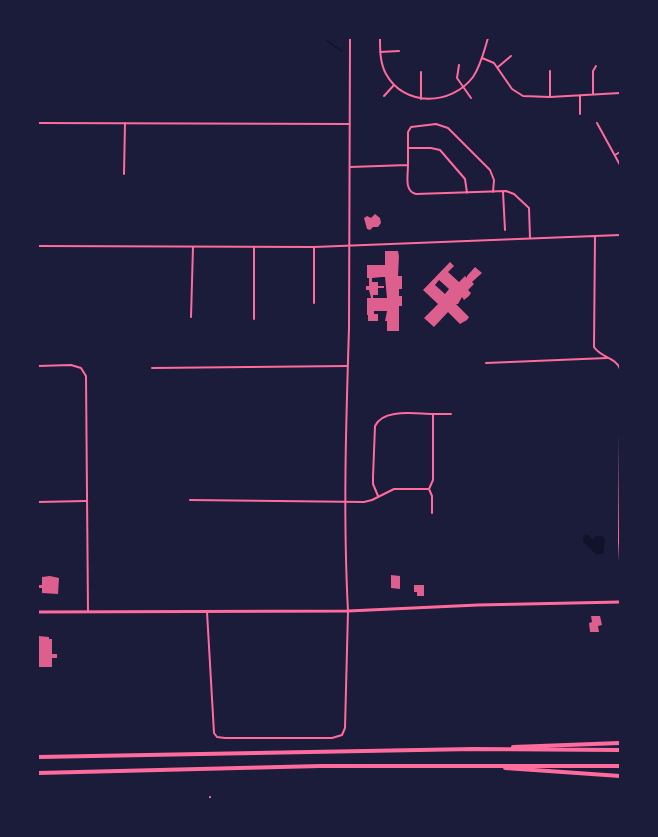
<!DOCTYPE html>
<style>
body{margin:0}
#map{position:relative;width:658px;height:837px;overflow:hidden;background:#1b1b3a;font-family:Mulish,sans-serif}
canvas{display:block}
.frame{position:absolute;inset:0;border:39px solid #1b1b3a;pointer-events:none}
</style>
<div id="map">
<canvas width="658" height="837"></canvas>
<div class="frame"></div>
</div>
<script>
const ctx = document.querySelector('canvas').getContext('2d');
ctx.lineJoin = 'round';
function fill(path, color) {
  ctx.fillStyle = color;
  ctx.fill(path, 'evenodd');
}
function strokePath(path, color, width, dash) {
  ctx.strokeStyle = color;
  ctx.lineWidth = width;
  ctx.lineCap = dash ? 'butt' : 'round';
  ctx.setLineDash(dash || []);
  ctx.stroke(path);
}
fill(new Path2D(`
 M583,535H589L593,540L596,536H603L605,539L603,554H596L583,542Z`), '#12122b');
strokePath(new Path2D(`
 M327,41L342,51`), '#12122b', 1.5);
fill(new Path2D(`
 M375,214L380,218L381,223L378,227H373L370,230L367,229L364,218L367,216L371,218Z
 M385,251H398L399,256L398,276H402V289H399V296H402V306H399V331H387V321H385L387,311H374V314H378V321H368V315H367V298H371L369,290H366V286H369V278H367V265H385ZM382,277H385L387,298H373V295H378V288H384V286H378V282H372V278Z
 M450,262L454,266L448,272L459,282L465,276L467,278V276L475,267L482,273L472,282L474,284L468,290L471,293L469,296L464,300L462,297L458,304H456L469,317L467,320L460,324L448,312L434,327L424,318L438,304L423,290ZM439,280L449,289L445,294L435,285Z
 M391,575L400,576V589L391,588Z
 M50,576L59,578L58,594L42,593V588H38V585H42V577Z
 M414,585H424V596H417V592H414Z
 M591,616H600L602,625L598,626L599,632H590L589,623L592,622Z
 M38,636L49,637V639H52V654H57V658H52V667H38Z`), '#dd5f8e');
strokePath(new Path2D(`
 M380,38C380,50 380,63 386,74C404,107 451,106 473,77C481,65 484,51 488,38
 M380,52L399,51
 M482,58L494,63L512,89L523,96L550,97L620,93
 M459,65L457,78L471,98
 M498,67L511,56
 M593,94V71L596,66
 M580,95V114
 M384,96L394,85
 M550,97V71
 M421,99V72
 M597,123L620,165
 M409,148H431L440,150L465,179L467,193
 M615,155L620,152
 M408,164V132L411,127L436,124L448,128L490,170L494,180L493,192
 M350,167L408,165C408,176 404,191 416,194L506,191L514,194L529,208L530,238
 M124,174L125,123
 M503,192L505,230
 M314,303V247
 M191,317L193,247
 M254,319V247
 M486,363L607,358
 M38,366L71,365L81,368L86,376L88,612
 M152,368L347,366
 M433,414H451
 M378,496L373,484V477L375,426C383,408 416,414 433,414V480L429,489L432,496V513
 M190,500L364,502L372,500L394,489H429
 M38,502L86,501
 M207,612L214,733L217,737L225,738H332L342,735L345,728L348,611
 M210,797V800`), '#ff6b9d', 2);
strokePath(new Path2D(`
 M38,123L350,124
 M595,236L594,347C601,358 616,357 620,369
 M38,246L314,247L620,235
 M620,432L619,541L620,562
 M348,611C343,517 346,423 349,328L350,38`), '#ff6b9d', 2);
strokePath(new Path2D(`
 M38,612L348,611L478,605L620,602`), '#ff6b9d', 3);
strokePath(new Path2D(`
 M513,747L620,743
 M38,757L473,749L620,750
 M505,768L620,776
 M38,773L320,766H620`), '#ff6b9d', 4);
</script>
